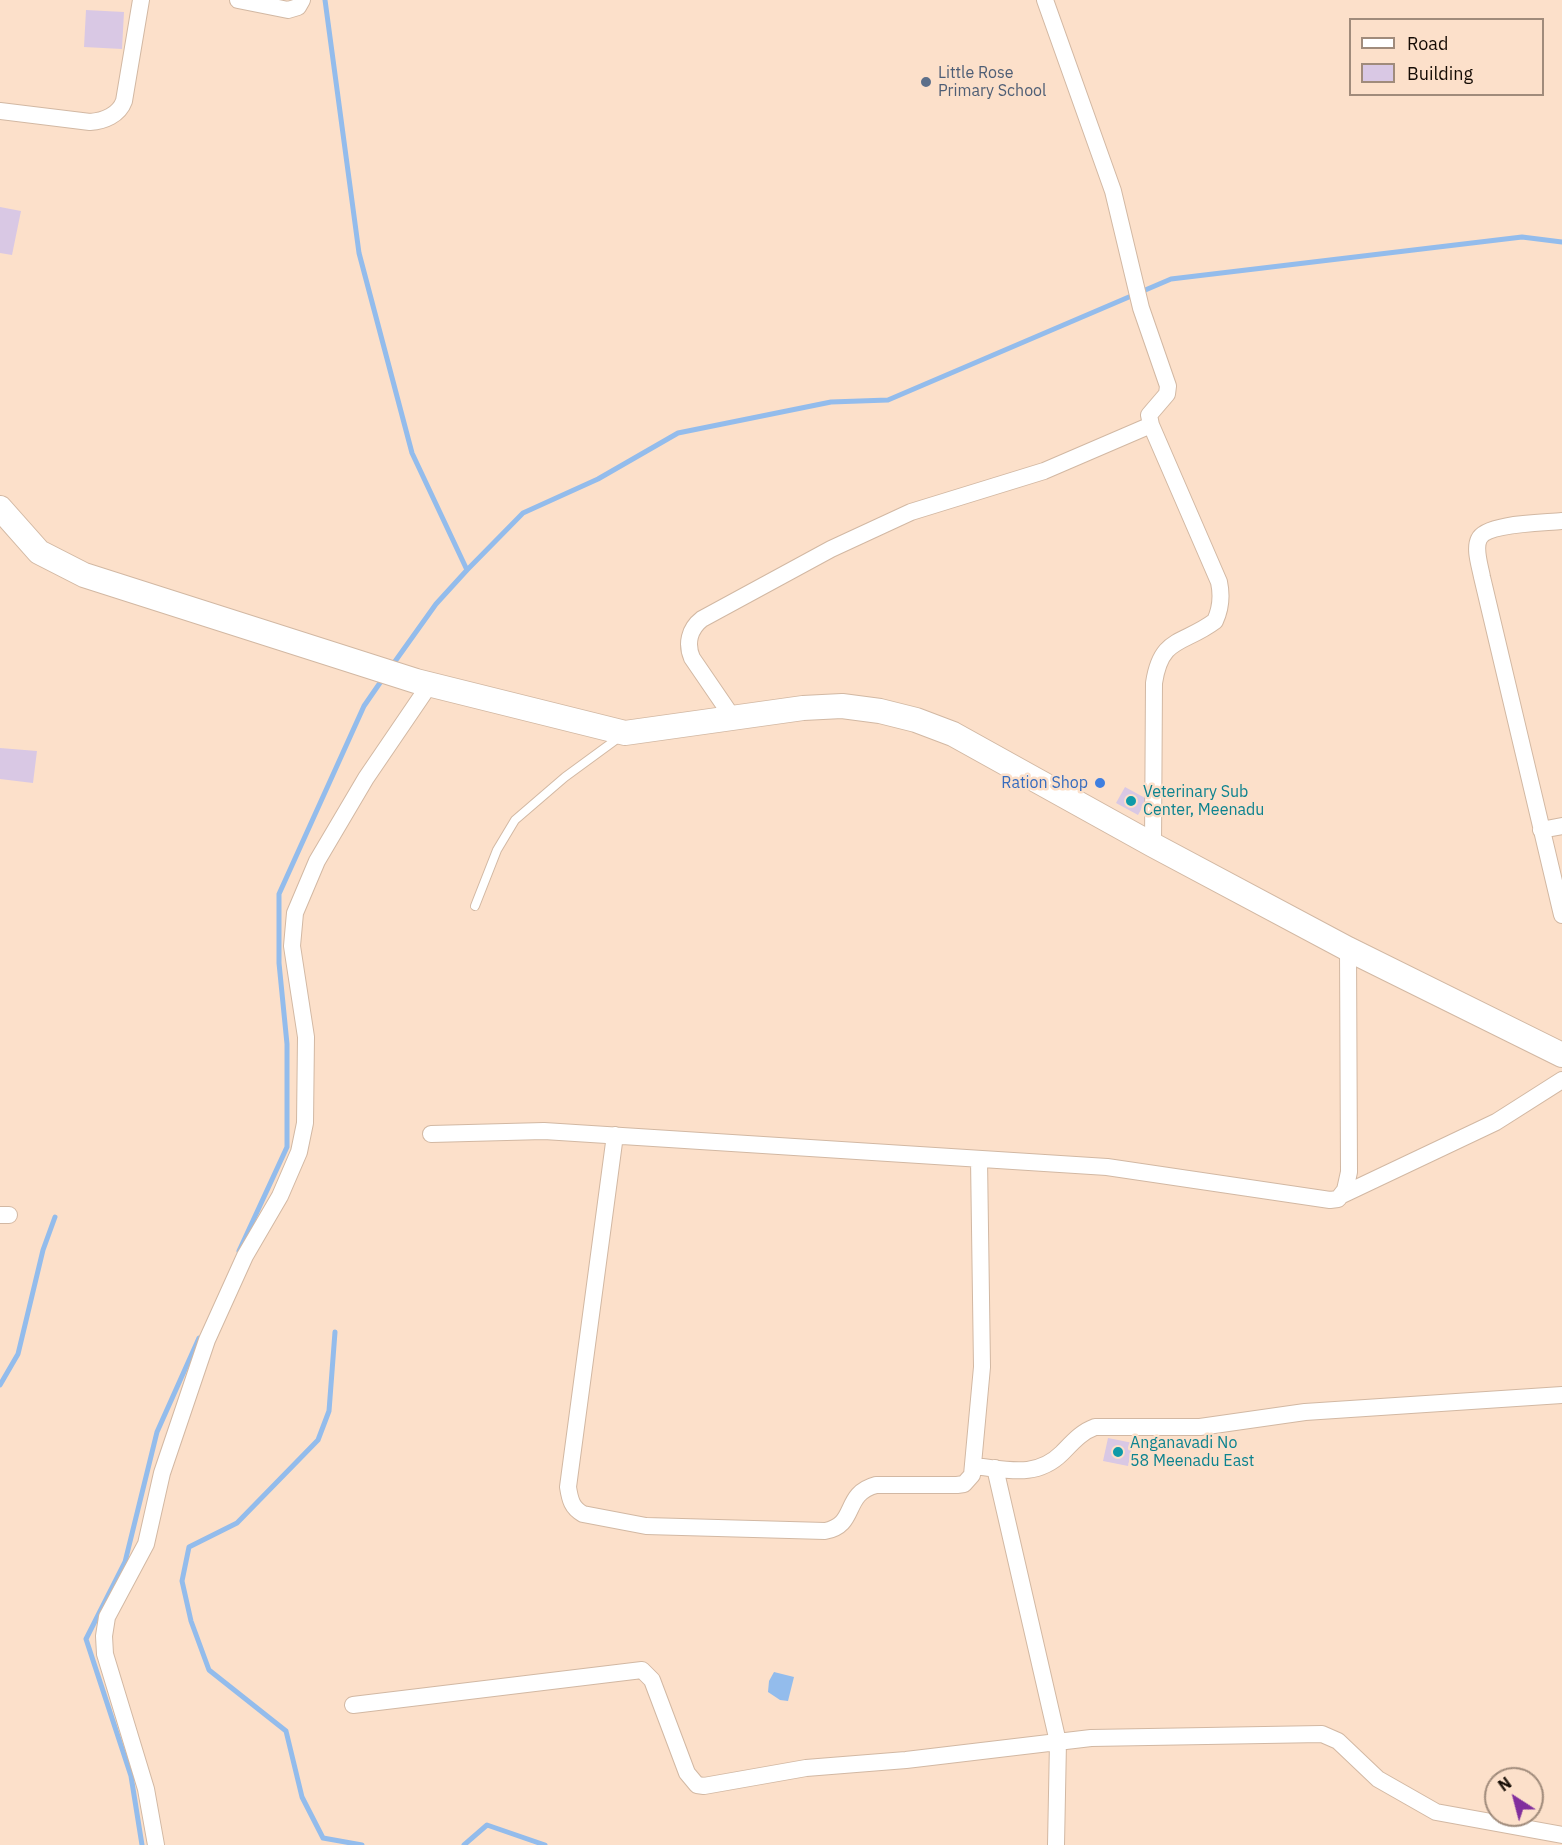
<!DOCTYPE html>
<style>
body{margin:0}
#map{position:relative;width:1562px;height:1845px;overflow:hidden;background:#fce0ca;font-family:"IBM Plex Sans",sans-serif}
canvas{display:block}
.legend{position:absolute;left:1349px;top:18px;width:195px;height:78px;box-sizing:border-box;background:#fce0ca;border:2px solid #a08b7b;margin:0;padding:8px 10px;list-style:none;font-size:18px;color:#150c05}
.legend li{display:flex;align-items:center;gap:12px;height:30px}
.legend b{width:30px;border:2px solid #a08b7b}
.north{position:absolute;left:1484px;top:1767px;width:60px;height:60px;box-sizing:border-box;background:#fce0ca;border:2px solid #a08b7b;border-radius:50%;rotate:324deg;font-size:16px;font-weight:700;line-height:24px;text-align:center;color:#150c05}
.north::after{content:'';display:block;margin:auto;width:21px;height:27px;background:#812e9d;clip-path:polygon(50% 0,100% 100%,50% 72%,0 100%)}
</style>
<div id="map">
<canvas width="1562" height="1845"></canvas>
<ul class="legend">
<li><b style="height:8px;background:#fff"></b>Road</li>
<li><b style="height:16px;background:#d9c8e4"></b>Building</li>
</ul>
<div class="north">N</div>
</div>
<script>
const ctx = document.querySelector('canvas').getContext('2d');
ctx.lineJoin = 'round';
function fill(path, color) {
  ctx.fillStyle = color;
  ctx.fill(path, 'evenodd');
}
function strokePath(path, color, width, dash) {
  ctx.strokeStyle = color;
  ctx.lineWidth = width;
  ctx.lineCap = dash ? 'butt' : 'round';
  ctx.setLineDash(dash || []);
  ctx.stroke(path);
}
function drawText(font, color, halo, rows, align = 'center') {
  ctx.font = font + ' "IBM Plex Sans",sans-serif';
  ctx.lineWidth = 5;
  ctx.setLineDash([]);
  ctx.textBaseline = 'middle';
  ctx.strokeStyle = halo;
  ctx.fillStyle = color;
  for (const [text, x, y, turn = 0] of rows) {
    ctx.save();
    ctx.translate(x, y);
    ctx.rotate((+turn || 0) * Math.PI / 180);
    ctx.textAlign = isNaN(turn) ? turn : align;
    if (halo) ctx.strokeText(text, 0, 0);
    ctx.fillText(text, 0, 0);
    ctx.restore();
  }
}
fill(new Path2D(`
 M774,1672L794,1677L788,1701L780,1700L768,1692L769,1681Z`), '#93bcec');
strokePath(new Path2D(`
 M325,0L359,253L412,453L467,570L436,604L391,667
 M467,570L523,513L598,479L678,433L831,402L888,400L1171,279L1522,237L1562,242
 M239,1251L287,1147V1044L279,963V894L364,706L384,677
 M335,1332L329,1411L318,1440L237,1523L189,1547L182,1581L191,1621L209,1670L286,1731L302,1797L323,1838L362,1845
 M0,1385L18,1354L43,1250L55,1217
 M142,1845L131,1776L86,1639L125,1562L157,1432L199,1338
 M464,1845L487,1825L545,1845`), '#93bcec', 5);
fill(new Path2D(`
 M86,10L124,12L122,49L84,47Z
 M0,207L21,211L12,255L0,253Z
 M0,748L37,751L33,783L0,779Z
 M1125,787L1147,799L1138,815L1116,803Z
 M1108,1438L1133,1443L1128,1466L1103,1461Z`), '#d9c8e4');
const lane = new Path2D(`
 M475,906L497,850L515,820L565,777L621,736`);
const street = new Path2D(`
 M238,0L288,10L298,7L302,0
 M1045,0L1113,191L1141,308L1168,386L1167,394L1149,415L1151,425L1219,582C1222,596 1221,608 1215,621C1183,645 1161,636 1154,683L1153,845
 M0,111L90,122C104,121 119,115 124,101L141,0
 M1562,521C1545,523 1486,523 1479,539C1474,549 1480,566 1482,577L1562,915
 M733,718L692,658C686,644 689,629 702,619L831,549L911,512L1044,471L1151,425
 M1541,830L1562,826
 M431,1134L544,1131L1107,1167L1330,1200L1338,1199L1345,1190L1349,1172L1348,949
 M615,1135L568,1487C570,1500 572,1508 583,1514L646,1526L825,1531C858,1525 842,1494 876,1485H957L964,1484L972,1475L982,1367L979,1159
 M1342,1195L1496,1122L1562,1080
 M0,1215H9
 M973,1466C1006,1469 1036,1479 1062,1453C1072,1443 1081,1432 1095,1427H1200L1305,1412L1562,1395
 M995,1468L1058,1742L1056,1845
 M353,1705L642,1670L652,1680L687,1773L697,1785L704,1786L806,1768L906,1760L1091,1738L1322,1734L1338,1741L1378,1779L1436,1812L1562,1835
 M156,1845L146,1789L105,1654L104,1636L107,1617L146,1544L162,1473L207,1340L245,1256L280,1196L299,1152L305,1123L306,1037L292,946L295,913L317,861L366,778L430,684`);
const secondary = new Path2D(`
 M0,508L39,552L84,575L416,681L625,733L803,708L842,706L880,711L916,720L953,734L1153,845L1348,949L1562,1055`);
strokePath(lane, '#d2b8a3', 10);
strokePath(street, '#d2b8a3', 18);
strokePath(secondary, '#d2b8a3', 26);
strokePath(lane, '#fff', 8);
strokePath(street, '#fff', 16);
strokePath(secondary, '#fff', 24);
for (const [x, y, r, color] of [
 [926,82,6,"#5c6f8a"],
 [1100,783,6,"#3f7fe0"],
 [1131,801,6,"#0f9aa8"],
 [1118,1452,6,"#0f9aa8"]
]) {
  const dot = new Path2D();
  dot.arc(x, y, r, 0, 2 * Math.PI);
  ctx.fillStyle = color;
  ctx.fill(dot);
  strokePath(dot, '#fce0ca', 2);
}
drawText('16px', '#4e5e75', '#fce0ca', [
 ["Little Rose",938,73],
 ["Primary School",938,91]
], 'left');
drawText('16px', '#366cbe', '#fce0ca', [
 ["Ration Shop",1088,783]
], 'right');
drawText('16px', '#0d838f', '#fce0ca', [
 ["Veterinary Sub",1143,792],
 ["Center, Meenadu",1143,810],
 ["Anganavadi No",1130,1443],
 ["58 Meenadu East",1130,1461]
], 'left');
</script>
